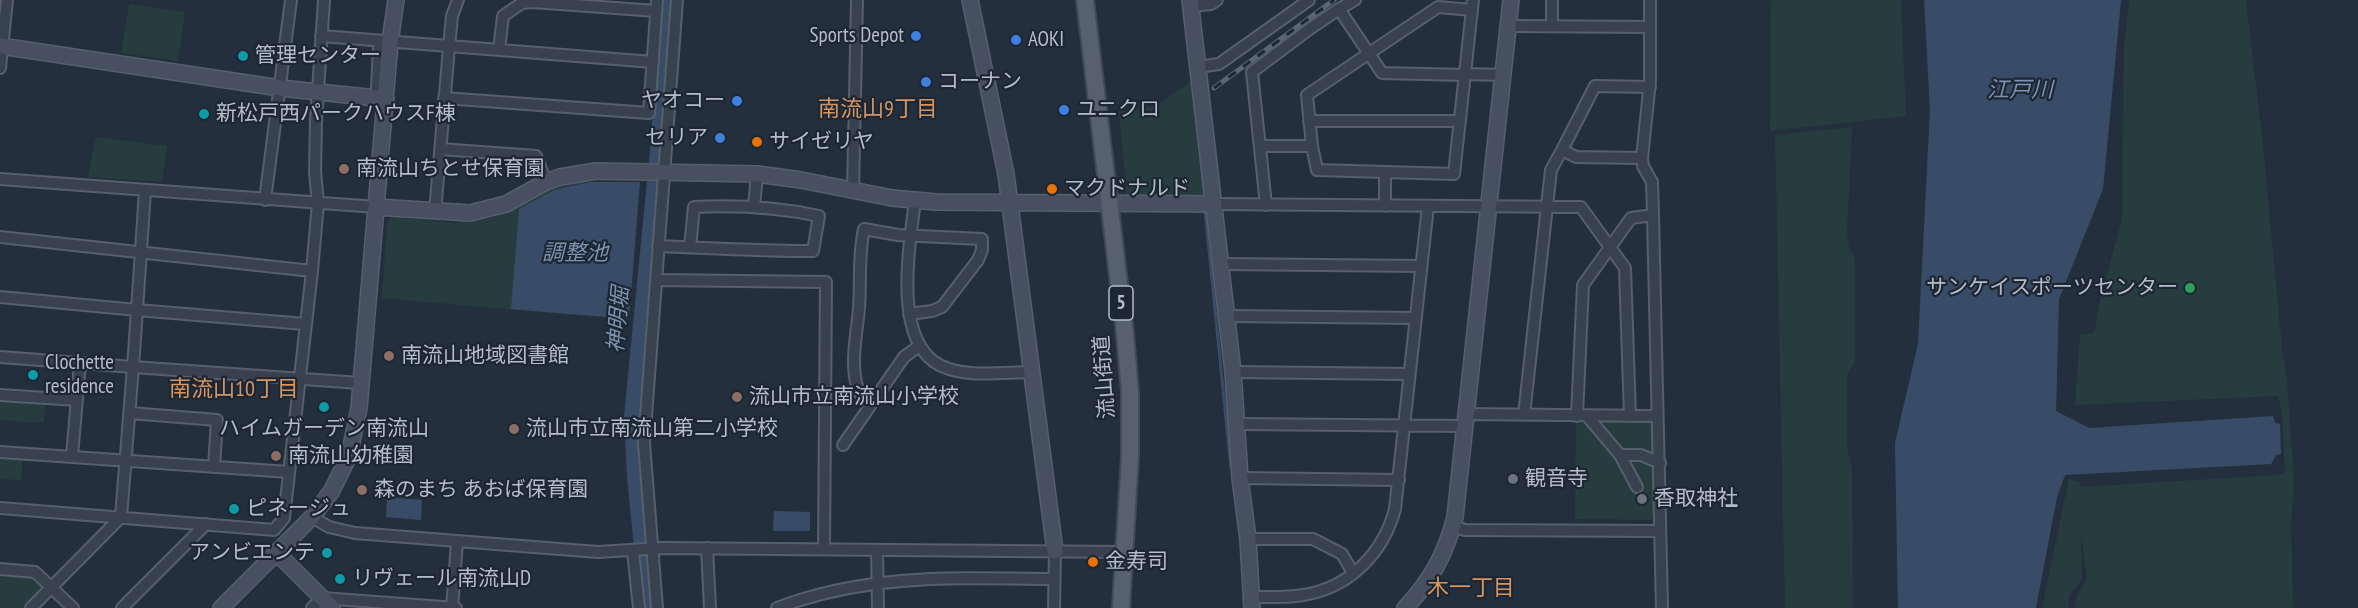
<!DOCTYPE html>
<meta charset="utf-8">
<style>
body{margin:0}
canvas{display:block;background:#242f3e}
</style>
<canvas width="2358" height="608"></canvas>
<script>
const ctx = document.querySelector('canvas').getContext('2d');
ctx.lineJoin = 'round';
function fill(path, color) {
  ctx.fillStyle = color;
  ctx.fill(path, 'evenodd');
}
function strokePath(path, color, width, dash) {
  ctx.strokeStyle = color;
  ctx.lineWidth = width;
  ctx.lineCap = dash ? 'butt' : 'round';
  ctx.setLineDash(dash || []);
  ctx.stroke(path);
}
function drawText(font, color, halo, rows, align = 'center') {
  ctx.font = font + ' "PT Sans Narrow","Noto Sans JP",sans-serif';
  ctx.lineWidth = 4.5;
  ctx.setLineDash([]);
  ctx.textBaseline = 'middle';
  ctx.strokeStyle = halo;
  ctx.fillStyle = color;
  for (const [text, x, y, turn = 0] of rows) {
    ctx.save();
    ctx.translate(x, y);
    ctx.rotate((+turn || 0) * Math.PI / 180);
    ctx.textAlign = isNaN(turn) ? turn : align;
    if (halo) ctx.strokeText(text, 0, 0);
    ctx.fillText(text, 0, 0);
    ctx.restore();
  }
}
fill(new Path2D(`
 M1771,0H1901L1906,116L1770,131Z
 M2129,0H2246L2263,146L2282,349L2287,380L2294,484L2291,524L2293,608H2075V601L2087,578L2081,533L2082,579L2068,597L2069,608H2042L2069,479L2079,482L2080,487L2279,475L2285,473L2282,413L2278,396L2075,405L2080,335L2095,332L2098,308L2122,219L2124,48Z
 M129,4L185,12L178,61L121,53Z
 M1194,79L1207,192L1203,197L1127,196L1119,111L1156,106Z
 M1852,127L1847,233L1849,248L1855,258V361L1847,375V447L1852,469L1853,608H1785L1775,135Z
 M96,137L167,146L162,182L88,177Z
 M584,181L574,315L382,298L387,222L392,217L455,223L484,220L510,212L554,187Z
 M0,399L46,402L44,423L0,420Z
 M1576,420L1655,421V500L1652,520L1575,519Z
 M0,455L23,457L21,480L0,479Z
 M0,574L31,577L42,581L44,591L26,608H0Z`), '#263c3f');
fill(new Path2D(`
 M1924,0H2121L2103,189L2059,299L2056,411L2089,428L2273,416L2275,423L2280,424L2281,454L2276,455L2271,464L2065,475L2057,497L2036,608H1898L1895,443L1918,344L1930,110Z
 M590,182H640L629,319L511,309L519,209L554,190Z
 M387,497L422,500L421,520L386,517Z
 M774,511L810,512V531H773Z`), '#394c67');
strokePath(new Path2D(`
 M1201,159L1205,200
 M1205,210L1231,468`), '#394c67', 3);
strokePath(new Path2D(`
 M648,608L635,476L632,416L659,141L667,0`), '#394c67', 16);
const street = new Path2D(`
 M1552,0V26
 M1190,6L1211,4L1217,0
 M1339,9L1355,0
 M1472,10L1438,7L1307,95L1312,146L1317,170L1454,174L1473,0
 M1508,26L1650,27
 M321,36L653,62
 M499,50L503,16L522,3L533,2L656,11
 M1198,67L1219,64L1309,0
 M0,68L7,0
 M1465,74L1503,75
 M377,88L379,47
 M444,98L649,113L657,0
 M1309,121H1460
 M1260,146H1312
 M440,149L536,156L546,182
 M1562,150L1595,86L1650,87
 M0,179L376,207
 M853,191L857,0
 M265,200L291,0
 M915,200C910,246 889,351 949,369C974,377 1006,372 1032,372
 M1214,204L1581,207L1625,268L1630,416
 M1266,205L1252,72L1311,28L1339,9L1382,73L1465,75
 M1385,206V173
 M754,207L757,174
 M435,212L449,47L452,16L458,0
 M1653,215L1662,608
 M0,237L312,271
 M658,246C710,248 761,251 813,251L819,216C777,207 736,205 694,207L690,247
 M1221,264L1421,266
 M656,280L826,282L824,549
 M0,297L137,310L145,191
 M1227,316L1416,318
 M0,357L133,367L137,310L305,324
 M1233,372L1409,374
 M0,395L77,400
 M871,403C865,399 859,395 857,386C850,362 857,333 859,308C861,281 858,256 864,229L898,235L982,239V250L978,260L942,307L932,311L909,314
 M130,413L217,420L214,467
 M1466,414L1657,416
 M1524,415L1551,170L1562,150L1576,157L1642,158
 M1577,416L1583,285L1631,218L1653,215L1652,182L1643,166L1642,158L1650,81V0
 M1587,416L1620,455L1637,487
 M1236,424L1465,426
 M843,445L904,357L919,346
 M0,452L289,472
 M1620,455H1641L1660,463
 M72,456L80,363
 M1240,478L1399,480
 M0,508L274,530L284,518L312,271L318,203L315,172L316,121L324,0
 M312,517L329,527L355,533L598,552L662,548L1123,552
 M1453,526L1465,530L1659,531
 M1248,539H1313L1342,554L1353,573
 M707,548L710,608
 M877,550L878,608
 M633,551L639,608
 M0,569L35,572L73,608
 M1252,597C1268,597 1286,598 1303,595C1349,588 1383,554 1395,509L1428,206
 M31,608L121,517L133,367L360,383
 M122,608L206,524
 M312,608L322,598L456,608
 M452,608L457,542
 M657,608L644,443L677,0
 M777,608C868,573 959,578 1054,579
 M1054,608L1055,551`);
const secondary = new Path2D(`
 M970,0L1006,174L1055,551
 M1190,0L1233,372L1240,478L1248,539L1252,608
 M0,46L280,88L386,99
 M376,207L470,213L506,204L546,182L560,177L596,171L757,174L801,180L892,198L936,202L1214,204
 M276,552L332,608
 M221,608L312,517L331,492L349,456L359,408L390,42L396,0
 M1405,608C1431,581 1446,553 1455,517L1511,0`);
const primary = new Path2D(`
 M1085,0L1125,334L1130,392V456L1121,608`);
strokePath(street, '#565f6c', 14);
strokePath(secondary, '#565f6c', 18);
strokePath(primary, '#414a57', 20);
strokePath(street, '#38414e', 10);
strokePath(secondary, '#465061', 15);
strokePath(primary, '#56606e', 16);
const rail = new Path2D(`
 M1214,88L1334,0`);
strokePath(rail, '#5a6575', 5);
strokePath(rail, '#1d2633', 3, [9]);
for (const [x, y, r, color] of [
 [916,36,6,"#3f7fe0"],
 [1016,40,6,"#3f7fe0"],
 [243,56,6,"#0f9aa8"],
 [926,82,6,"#3f7fe0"],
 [737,101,6,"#3f7fe0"],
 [1064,110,6,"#3f7fe0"],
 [204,114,6,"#0f9aa8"],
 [720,138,6,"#3f7fe0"],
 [757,142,6,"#e8710a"],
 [344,169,6,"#8d6e63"],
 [1052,189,6,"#e8710a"],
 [2190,288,6,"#2e9e5b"],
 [389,356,6,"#8d6e63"],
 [33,375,6,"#0f9aa8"],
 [737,397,6,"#8d6e63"],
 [324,407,6,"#0f9aa8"],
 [514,429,6,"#8d6e63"],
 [276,456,6,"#8d6e63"],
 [1513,479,6,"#6b7280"],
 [362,490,6,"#8d6e63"],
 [1642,499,6,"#6b7280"],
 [234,509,6,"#0f9aa8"],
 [327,553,6,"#0f9aa8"],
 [1093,562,6,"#e8710a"],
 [340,579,6,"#0f9aa8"]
]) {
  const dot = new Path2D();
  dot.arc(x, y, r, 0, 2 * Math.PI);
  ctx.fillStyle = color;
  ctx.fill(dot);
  strokePath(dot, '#1d2633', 2);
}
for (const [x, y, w] of [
 [1121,303,24]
]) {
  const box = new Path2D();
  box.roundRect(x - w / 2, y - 17, w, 34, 4.5);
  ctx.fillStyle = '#1d2633';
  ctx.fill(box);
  strokePath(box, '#b4bcc9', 1.5);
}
drawText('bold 20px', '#b4bcc9', null, [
 ["5",1121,303]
]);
drawText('21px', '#b4bcc9', '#1d2633', [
 ["Sports Depot",904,36,"right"],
 ["AOKI",1028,40],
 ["管理センター",255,56],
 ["コーナン",938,82],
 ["ヤオコー",725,101,"right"],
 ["ユニクロ",1076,110],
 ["新松戸西パークハウスF棟",216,114],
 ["セリア",708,138,"right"],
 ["サイゼリヤ",769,142],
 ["南流山ちとせ保育園",356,169],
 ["マクドナルド",1064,189],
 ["サンケイスポーツセンター",2178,288,"right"],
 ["南流山地域図書館",401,356],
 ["Clochette",45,363],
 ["residence",45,387],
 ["流山市立南流山小学校",749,397],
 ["ハイムガーデン南流山",324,429,"center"],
 ["流山市立南流山第二小学校",526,429],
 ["南流山幼稚園",288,456],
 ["観音寺",1525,479],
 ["森のまち あおば保育園",374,490],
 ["香取神社",1654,499],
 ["ピネージュ",246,509],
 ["アンビエンテ",315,553,"right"],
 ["金寿司",1105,562],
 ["リヴェール南流山D",352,579]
], 'left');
drawText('21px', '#b4bcc9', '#1d2633', [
 ["流山街道",1105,377,-94]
]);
drawText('italic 22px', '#7c92b1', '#1d2633', [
 ["江戸川",2020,91],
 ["調整池",575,254],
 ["神明堀",619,320,-85]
]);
drawText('22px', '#d59563', '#1d2633', [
 ["南流山9丁目",878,110],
 ["南流山10丁目",234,390],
 ["木一丁目",1471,589]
]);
</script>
